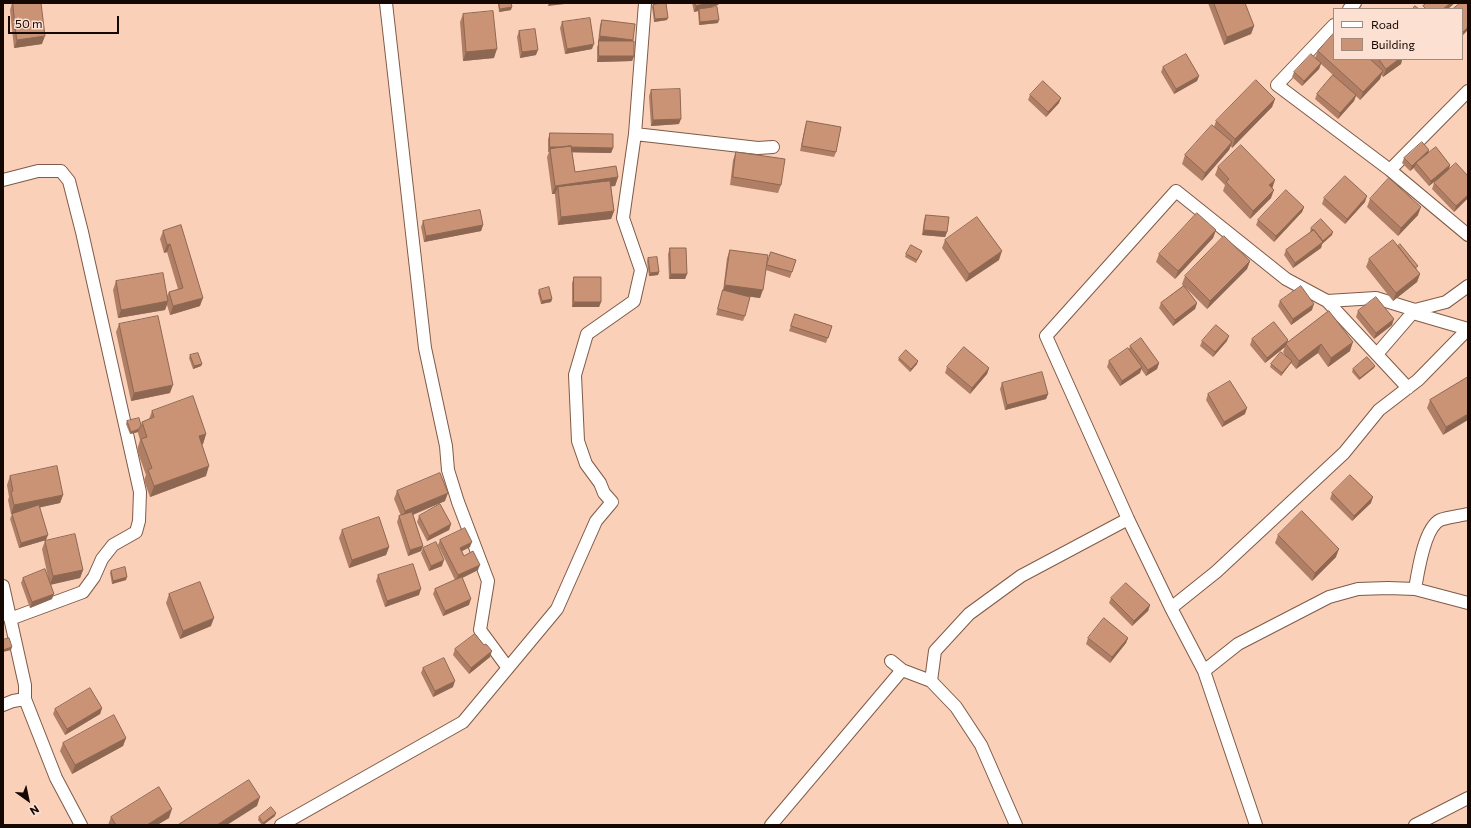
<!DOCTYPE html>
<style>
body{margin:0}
#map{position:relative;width:1471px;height:828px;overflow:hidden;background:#fbd0b9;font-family:Commissioner,sans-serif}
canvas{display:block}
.frame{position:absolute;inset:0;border:4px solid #150702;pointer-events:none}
.legend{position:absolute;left:1333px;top:8px;width:130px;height:52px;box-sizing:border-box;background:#fce1d3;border:1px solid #a08a7f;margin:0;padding:5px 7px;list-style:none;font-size:12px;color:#150702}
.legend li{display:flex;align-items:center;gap:8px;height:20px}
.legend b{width:20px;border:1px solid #a08a7f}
.north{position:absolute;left:8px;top:780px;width:40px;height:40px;-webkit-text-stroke:3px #fce1d3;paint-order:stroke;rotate:147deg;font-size:11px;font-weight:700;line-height:16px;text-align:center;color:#150702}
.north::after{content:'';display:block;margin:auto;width:14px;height:18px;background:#150702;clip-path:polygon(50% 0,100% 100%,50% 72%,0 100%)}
.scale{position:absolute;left:8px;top:16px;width:111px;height:18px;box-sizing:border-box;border:2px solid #150702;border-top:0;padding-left:5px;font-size:12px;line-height:14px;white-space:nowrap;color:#150702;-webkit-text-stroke:3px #fce1d3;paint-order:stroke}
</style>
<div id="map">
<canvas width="1471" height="828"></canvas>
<div class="frame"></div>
<ul class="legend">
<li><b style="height:5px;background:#fff"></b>Road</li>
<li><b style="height:11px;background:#cb9375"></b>Building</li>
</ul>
<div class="north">N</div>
<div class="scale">50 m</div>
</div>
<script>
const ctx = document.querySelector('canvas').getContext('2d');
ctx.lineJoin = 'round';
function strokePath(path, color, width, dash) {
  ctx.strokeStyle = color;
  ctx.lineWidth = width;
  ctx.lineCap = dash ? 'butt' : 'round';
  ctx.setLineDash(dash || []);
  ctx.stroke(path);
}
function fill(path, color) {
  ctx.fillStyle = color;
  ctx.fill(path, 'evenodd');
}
const street = new Path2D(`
 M386,3L425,348L446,446L448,470L458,502L488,581L480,630L508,668
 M1349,9L1355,3
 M1334,25L1277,85L1390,170L1468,235
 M635,134L758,148L773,147
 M1390,170L1468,91
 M3,180L38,171H61L69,181L82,232L140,492L139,521L136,532L113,545L102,559L94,577L83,592L10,619
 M1327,301L1408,388
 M1413,313L1468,329
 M1377,354L1415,310
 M3,586L25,685V699L56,778L81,825
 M1415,589C1418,572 1424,528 1440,520C1448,517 1459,516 1468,514
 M1171,608L1216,572L1344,453L1379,410L1418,380L1468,329
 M891,661L902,670L931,681L956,707L981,745L1016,825
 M1204,671L1238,644L1329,597L1358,589L1388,588L1415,589L1468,603
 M931,681L935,651L969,614L1021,576L1128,519
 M3,705L13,701L25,699
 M281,825L463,722L557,609L596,521L612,502L604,493L600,483L586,464L578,441L575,375L587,334L634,301L641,270L623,218L635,134L645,3
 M771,825L902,670
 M1256,825L1204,671L1171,608L1128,519L1046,336L1176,191L1286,279L1327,301L1376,298L1415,310L1446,302L1468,286
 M1415,825L1468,798`);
strokePath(street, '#7f5a46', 14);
strokePath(street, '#fff', 12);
fill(new Path2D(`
 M12,3H41L42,44L14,48L10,10Z
 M498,3H511V10L499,12Z
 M692,3H719L718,5L707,8L718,23L699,25L698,12V11L694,12Z
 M1208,3H1243L1254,26L1251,34L1224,45Z
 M653,5L667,20L654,22L652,7Z
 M463,14L494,58L463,61L460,22Z
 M602,20L633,40L634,56L632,61L597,62V47L599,42H598L600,25Z
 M562,22L592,49L565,54L560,28Z
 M519,31L536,55L520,58L517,37Z
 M1318,51L1334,59H1402L1401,64L1383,77L1381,74L1380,79L1360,100L1356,96L1354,101L1338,119L1315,99L1317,94L1333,75L1321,64L1319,69L1302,86L1292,77L1294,72L1315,58Z
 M1163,67L1199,76L1197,81L1174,94L1161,72Z
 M651,90L679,124L651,126L649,96Z
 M1030,95L1059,103L1046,117L1028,100Z
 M1275,99L1272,107L1232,148L1231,146L1229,150L1202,181L1182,164L1185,155L1214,127L1216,121Z
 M807,121L836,152L834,157L800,151L805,127Z
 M550,133L613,148L611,153L572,152L575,172L618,177L615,186H611L614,211L611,219L558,225L555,195V194H552L547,157L549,152H548V139Z
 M1429,150L1428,154L1450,165L1449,170L1468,176V198L1454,212L1432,189L1434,183L1442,175L1429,186L1414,169L1415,167L1410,171L1402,163L1404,158Z
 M736,152L781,185L778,193L730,185L733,160Z
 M1218,167L1272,188L1271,198L1250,219L1223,191L1225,185L1215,175Z
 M1324,198L1365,202L1345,224L1322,204Z
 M1370,199L1418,215L1398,236L1367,207Z
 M1304,207L1302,212L1274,242L1256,225L1258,220Z
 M926,215L947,232L945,237L922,235L924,220Z
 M423,221L483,225L481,231L424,242L421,227Z
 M181,225L200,306L170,315L167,305L165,310L118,318L113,290L116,281L167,296L169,292L178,289L167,252L164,253L160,239L163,231Z
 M1311,228L1332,235L1322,244L1321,248L1293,268L1284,255L1286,250L1311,232L1310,231Z
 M1216,230L1213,238L1175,279L1156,262L1159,254Z
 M945,240L999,260L966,282L942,248Z
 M670,248L687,274L685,279H669L668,254Z
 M730,250L766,269L771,252L796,260L790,278L766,270L760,298L746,296L745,316L743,321L716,315L723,291L727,258Z
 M922,251L916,263L905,257L906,254Z
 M648,258L659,272L658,275L649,276L647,261Z
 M1369,259L1417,268L1416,269L1420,274L1417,282L1393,301L1366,267Z
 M1250,261L1247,269L1207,309L1185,287L1197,303L1195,309L1173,326L1159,308L1161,303L1183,286L1182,284L1185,276Z
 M574,277L601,302L599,307H572V283Z
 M539,290L552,299L551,302L541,304L538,293Z
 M1280,301L1312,310L1291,325L1278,306Z
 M1329,311L1350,351L1328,367L1318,353L1296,369L1291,363L1281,376L1270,367L1271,364L1285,355L1283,352L1285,347L1265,363L1250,345L1252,339L1287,343Z
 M1358,311L1392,325L1374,339L1356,317Z
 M795,314L832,326L826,343L789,331Z
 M119,324L170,393L131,401L116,332Z
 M1202,341H1227L1213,357L1200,346Z
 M1130,346L1159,363L1157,369L1146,376L1141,369L1140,373L1120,386L1107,367L1109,361L1129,349Z
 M190,355L202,364L201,366L193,369L189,358Z
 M899,358L917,364L910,372L898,360Z
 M1375,366L1374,368L1359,380L1352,372L1353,369Z
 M947,367L989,368L987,374L970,394L945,373Z
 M1468,377L1443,435L1427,408L1430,400Z
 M1002,383L1048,394L1046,399L1005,410L1000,389Z
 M1208,394L1245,414L1222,427L1206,400Z
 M152,411L206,434L203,444L202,445L206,476L150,497L144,480L146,475L137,450L140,440L138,433V432L130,434L126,424L127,421L141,425L142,422L149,419Z
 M10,476L63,495L60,503L39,507L46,540L19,548L10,519L12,514L16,513L11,514L8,500L9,497L7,485Z
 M397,491L445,501L413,515L423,546L421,551L408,556L397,522L399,516H401L394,499Z
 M1332,493L1371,503L1352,521L1330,499Z
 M419,516L451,524L449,530L427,541L417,522Z
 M342,530L389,547L386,555L349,568L339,538Z
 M1278,535L1336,557L1312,581L1275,543Z
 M440,540L470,547L462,551L464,556L478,570L462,578L469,605L443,616L433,594L435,589L455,580L438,545Z
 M45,541L83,570L80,578L51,584L52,599L30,608L21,583L23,578L48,577L42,549Z
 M423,548L442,566L429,571L421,553Z
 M111,571L126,580L112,584L110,573Z
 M378,575L419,595L385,607L376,581Z
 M169,594L211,626L180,639L166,603Z
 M1111,598L1150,605L1148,611L1132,626L1109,603Z
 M1088,638H1128L1126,643L1110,663L1086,644Z
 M484,645L490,657L469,674L453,655L455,649Z
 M423,668L453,687L433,697L421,673Z
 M102,708L100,714L65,735L53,714L55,709Z
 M126,738L123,746L72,774L60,751L63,743Z
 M275,816L263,825H262L258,820L259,817Z
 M111,817L169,818L157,825H108Z`), '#af7e65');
fill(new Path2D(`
 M549,3H573L548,6Z
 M708,3H719L718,5L699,11V9L698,11L694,12L696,6Z
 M1450,3H1455L1448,9H1443Z
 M512,7L511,10L499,12L500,9Z
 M668,18L667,20L654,22L655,19Z
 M719,20L718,23L699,25L700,22Z
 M1254,26L1251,34L1224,45L1227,37Z
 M1468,27V30L1462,36V33Z
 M45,36L42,44L14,48L17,40Z
 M600,36L633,40L631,45L598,42Z
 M594,44L592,49L565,54L567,49Z
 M497,49L494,58L463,61L466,52Z
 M538,50L536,55L520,58L522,52Z
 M599,56H634L632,61L597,62Z
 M1398,59H1402L1401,64L1383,77L1386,69Z
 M1321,63L1319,69L1302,86L1304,81Z
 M1383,71L1380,79L1360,100L1363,92Z
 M1199,76L1197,81L1174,94L1176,89Z
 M1356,95L1354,101L1338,119L1340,113Z
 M1061,98L1059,103L1046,117L1048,112Z
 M1275,99L1272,107L1232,148L1235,139Z
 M681,119L679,124L651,126L653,120Z
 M1232,142L1229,150L1202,181L1205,173Z
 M550,147L613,148L611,153L550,152V149L548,152Z
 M1429,150L1427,156L1416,163L1415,167L1410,171L1412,166Z
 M1450,165L1448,171L1429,186L1431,181Z
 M618,177L615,186L558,193V187L555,194H552L555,186Z
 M1275,180L1272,189L1269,185Z
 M1274,190L1271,198L1250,219L1253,211Z
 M1468,195V198L1454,212L1456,206Z
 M1367,196L1365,202L1345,224L1347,219Z
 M1304,207L1302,212L1274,242L1276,236Z
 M1421,207L1418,215L1398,236L1401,228Z
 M614,211L611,219L558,225L561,217Z
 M483,225L481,231L424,242L426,236Z
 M924,230L947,232L945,237L922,235Z
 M1216,230L1213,238L1175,279L1178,271Z
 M1333,232L1332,235L1322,244L1321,248L1293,268L1295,263L1323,241Z
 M170,244L167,252L164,253L167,245Z
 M1002,251L999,260L966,282L969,274Z
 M1250,261L1247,269L1207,309L1210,301Z
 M659,272L658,275L649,276L650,273Z
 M671,274H687L685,279H669Z
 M1420,274L1417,282L1393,301L1396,293Z
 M725,285L763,290L760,298L722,293Z
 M203,298L200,306L170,315L173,306Z
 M552,299L551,302L541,304L542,301Z
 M168,301L165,310L118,318L121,310Z
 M574,302H601L599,307H572Z
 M1197,303L1195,309L1173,326L1175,320Z
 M1314,304L1312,310L1291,325L1293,319Z
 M1394,319L1392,325L1374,339L1376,333Z
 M1229,336L1227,341L1213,357L1215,352Z
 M1288,340L1287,345L1286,344L1285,347L1265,363L1267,358Z
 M1353,342L1350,351L1328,367L1331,358Z
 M1321,344L1318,353L1296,369L1299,361Z
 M918,361L917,364L910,372L911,369Z
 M1292,361L1291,363L1281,376L1282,373Z
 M1159,363L1157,369L1146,376L1148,370Z
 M202,364L201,366L193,369L194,366Z
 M1375,366L1374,368L1359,380L1360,378Z
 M1142,367L1140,373L1120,386L1122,381Z
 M989,368L987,374L970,394L972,388Z
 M173,385L170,393L131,401L134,393Z
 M1048,394L1046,399L1005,410L1007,405Z
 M1247,408L1245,414L1222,427L1224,422Z
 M1468,414V420L1443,435L1446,427Z
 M139,429L138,432L130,434L131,432Z
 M206,434L203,444L195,447L199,436Z
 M209,466L206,476L150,497L154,486Z
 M448,493L445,501L402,519L405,511Z
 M63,495L60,503L11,514L14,505Z
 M1373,497L1371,503L1352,521L1354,516Z
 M451,524L449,530L427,541L429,536Z
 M48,535L46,540L19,548L21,543Z
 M472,542L470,547L458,553L460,548Z
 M423,546L421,551L408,556L410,550Z
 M389,547L386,555L349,568L352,560Z
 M1339,549L1336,557L1312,581L1315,573Z
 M444,560L442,566L429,571L431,566Z
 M480,565L478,570L456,581L458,575Z
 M83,570L80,578L50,585L53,576Z
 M127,577L126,580L112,584L113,581Z
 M421,589L419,595L385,607L387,601Z
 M54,594L52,599L30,608L32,602Z
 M471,599L469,605L443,616L445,611Z
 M1150,605L1148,611L1132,626L1134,621Z
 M214,618L211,626L180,639L183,631Z
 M1128,638L1126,643L1110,663L1112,657Z
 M12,647L11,650L3,652V650Z
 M492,651L490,657L469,674L471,668Z
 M455,681L453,687L433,697L435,691Z
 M102,708L100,714L65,735L67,729Z
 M126,738L123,746L72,774L75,765Z
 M260,797L257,806L227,825H217Z
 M172,809L169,818L157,825H147Z
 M276,813L275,816L263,825V823Z`), '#8e6752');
const building = new Path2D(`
 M13,3H41L45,36L17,40Z
 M499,3H511L512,7L500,9Z
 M666,3L668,18L655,19L653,5Z
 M695,3H708L696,6Z
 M1214,3H1243V4L1245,3L1254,26L1227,37Z
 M1427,3H1450L1443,9H1426L1423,6Z
 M1460,3H1466L1468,5V27L1462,33V9H1453Z
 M1415,6L1419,9H1413Z
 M717,7L719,20L700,22L699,9Z
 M493,11L497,49L466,52L463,14Z
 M590,18L594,44L567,49L562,22Z
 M602,20L635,24L633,40L600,36Z
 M535,29L538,50L522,52L519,31Z
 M1334,33V59H1370L1383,71L1363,92L1318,51Z
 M599,41H634V56H599Z
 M1186,54L1199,76L1176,89L1163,67Z
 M1311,54L1321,63L1304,81L1294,72Z
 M1379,59H1399L1386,69Z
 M1333,75L1356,95L1340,113L1317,94Z
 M1256,80L1275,99L1235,139L1216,121Z
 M1043,81L1061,98L1048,112L1030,95Z
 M680,89L681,119L653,120L651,90Z
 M807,121L841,127L836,152L802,146Z
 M1212,125L1232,142L1205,173L1185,155Z
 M550,133L613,134V148L572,147L571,146L564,147H550Z
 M1422,142L1429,150L1412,166L1404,158Z
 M1241,145L1275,180L1269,185L1274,190L1253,211L1226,182L1229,179L1218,167Z
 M571,146L575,172L616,166L618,177L555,186L550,149Z
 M1436,147L1450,165L1431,181L1416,163Z
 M736,152L785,159L781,185L733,177Z
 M1456,163L1468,176V195L1456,206L1434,183Z
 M1345,176L1367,196L1347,219L1324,198Z
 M1389,178L1421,207L1401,228L1370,199Z
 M610,181L614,211L561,217L558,187Z
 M1286,190L1304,207L1276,236L1258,220Z
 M480,210L483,225L426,236L423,221Z
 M1197,213L1216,230L1178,271L1159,254Z
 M926,215L949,217L947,232L924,230Z
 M977,217L1002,251L969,274L945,240Z
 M1321,219L1333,232L1323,241L1314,230H1313L1311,228Z
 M181,225L203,298L173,306L169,292L183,288L170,244L167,245L163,231Z
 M1314,230L1323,242L1295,263L1286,250Z
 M1224,236L1250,261L1210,301L1185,276Z
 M1393,240L1420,274L1396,293L1369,259Z
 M1400,244L1418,266L1415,268L1398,246Z
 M911,245L922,251L917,260L906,254Z
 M670,248H686L687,274H671Z
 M730,250L768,255L763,290L725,285Z
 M771,252L796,260L792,272L767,265Z
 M657,257L659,272L650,273L648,258Z
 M163,273L168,301L121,310L116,281Z
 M574,277H601V302H574Z
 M1184,286L1197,303L1175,320L1161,303Z
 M1301,286L1314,304L1293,319L1280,301Z
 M549,287L552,299L542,301L539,290Z
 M723,290L750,297L745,316L718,309Z
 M1376,297L1394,319L1376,333L1358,311Z
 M1329,311L1353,342L1331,358L1321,344L1299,361L1286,344Z
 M795,314L832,326L828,338L791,326Z
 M158,316L173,385L134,393L119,324Z
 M1274,322L1288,340L1267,358L1252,339Z
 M1216,325L1229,336L1215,352L1202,341Z
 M1141,338L1159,363L1148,370L1130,346Z
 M964,347L989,368L972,388L947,367Z
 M1128,348L1142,367L1122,381L1109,361Z
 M906,350L918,361L911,369L899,358Z
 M1281,352L1292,361L1282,373L1271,364Z
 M198,353L202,364L194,366L190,355Z
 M1367,357L1375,366L1360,378L1353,369Z
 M1042,372L1048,394L1007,405L1002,383Z
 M1468,377V414L1446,427L1430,400Z
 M1230,381L1247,408L1224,422L1208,394Z
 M193,396L206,434L199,436L209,466L154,486L148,470L152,468L141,439L147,437L142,422L154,417L152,411Z
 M139,418L141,425L139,429L131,432L127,421Z
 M57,466L63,495L14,505L11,492L13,491L10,476Z
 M440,473L448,493L405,511L397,491Z
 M1350,475L1373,497L1354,516L1332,493Z
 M440,504L451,524L429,536L419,516Z
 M39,505L48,535L21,543L12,514Z
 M1302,511L1339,549L1315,573L1278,535Z
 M412,512L423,546L410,550L399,516Z
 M379,517L389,547L352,560L342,530Z
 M465,528L472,542L460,548L464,556L473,551L480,565L458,575L440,540Z
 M75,534L83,570L53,576L45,541Z
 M436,542L444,560L431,566L423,548Z
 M413,564L421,589L387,601L378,575Z
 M125,567L127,577L113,581L111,571Z
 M45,569L54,594L32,602L23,578Z
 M462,577L471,599L445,611L435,589Z
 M200,582L214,618L183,631L169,594Z
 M1126,583L1150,605L1134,621L1111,598Z
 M1104,618L1128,638L1112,657L1088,638Z
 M475,634L484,645L486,644L492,651L471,668L455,649Z
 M9,638L12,647L3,650V640Z
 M444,658L455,681L435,691L423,668Z
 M90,688L102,708L67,729L55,709Z
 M114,715L126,738L75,765L63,743Z
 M249,780L260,797L217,825H178Z
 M159,787L172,809L147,825H116L111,817Z
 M271,807L276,813L263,823L259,817Z`);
fill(building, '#cb9375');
strokePath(building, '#8e6752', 1);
</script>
